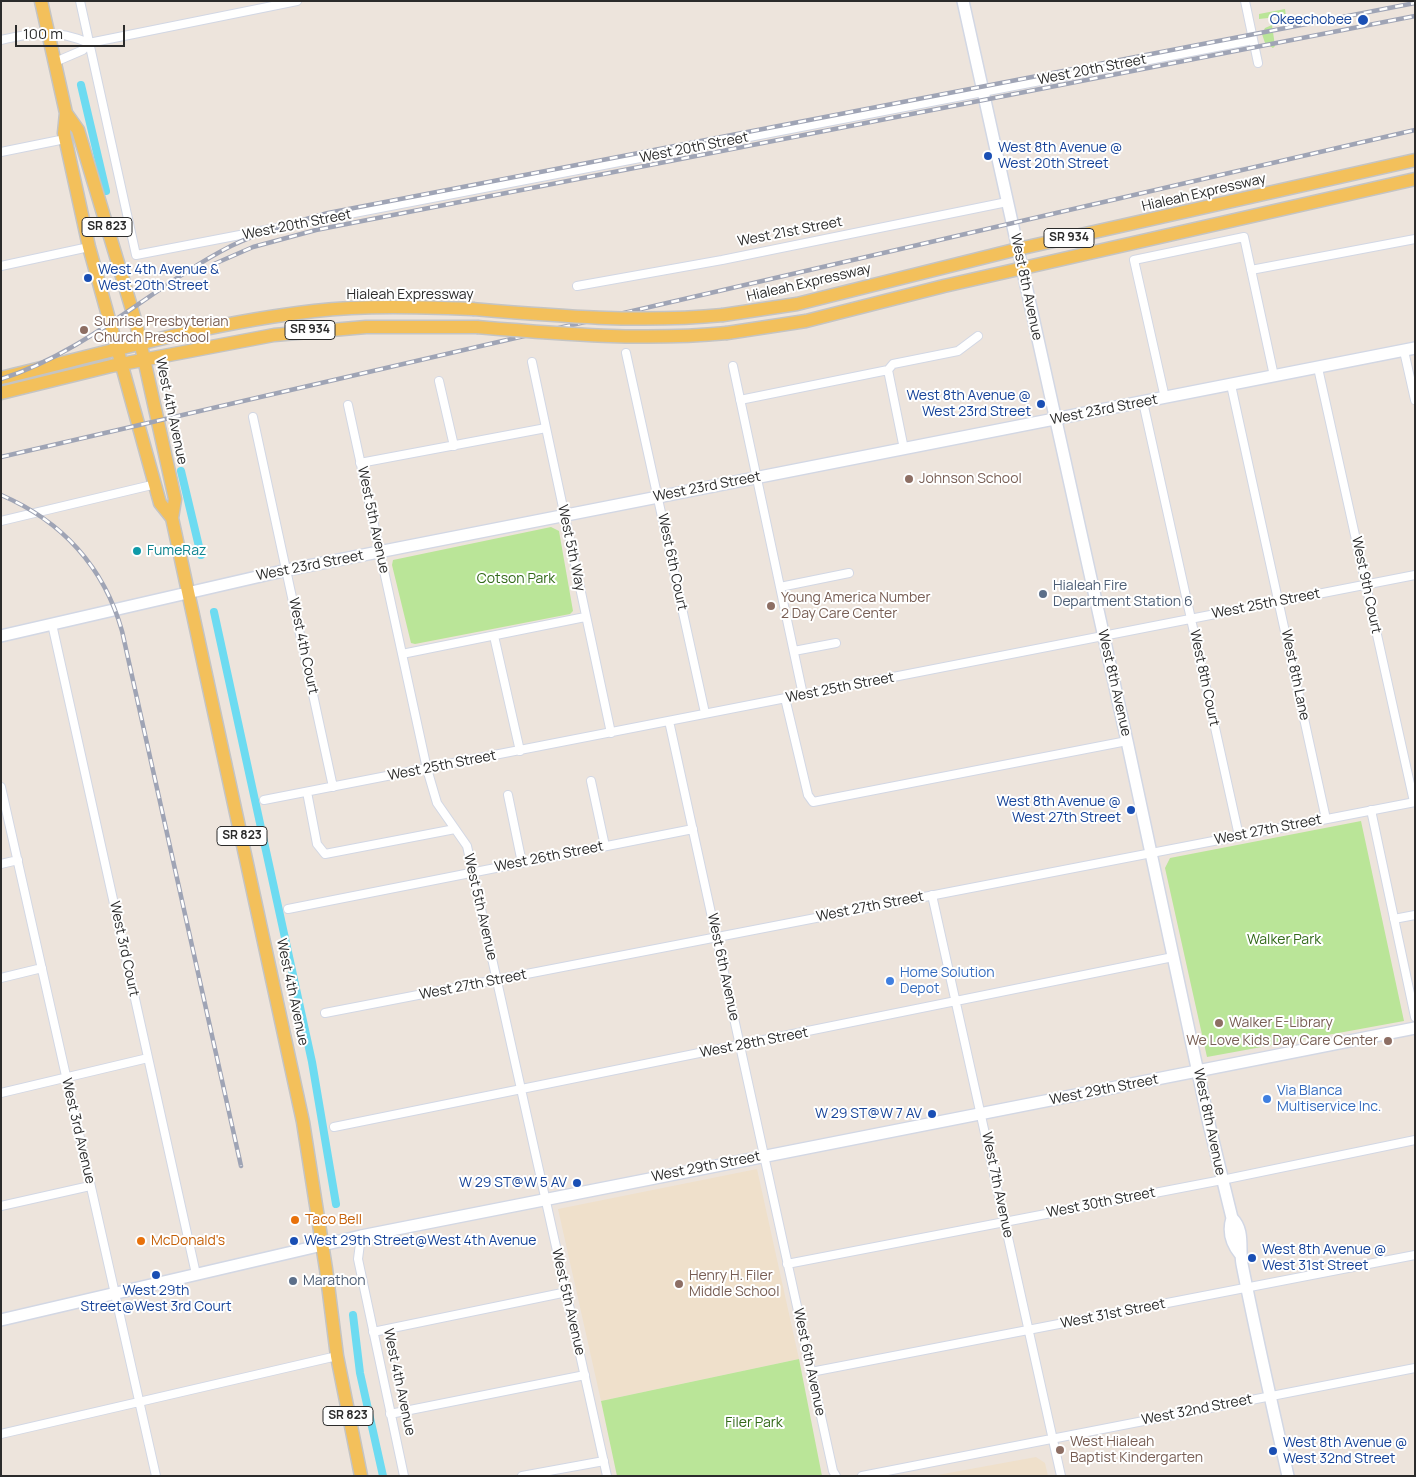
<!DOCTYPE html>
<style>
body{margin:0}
#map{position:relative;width:1416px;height:1477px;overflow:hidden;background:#ede4dc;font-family:Manrope,sans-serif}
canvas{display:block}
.frame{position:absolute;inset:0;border:2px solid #2b2b2b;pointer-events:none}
.scale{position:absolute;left:15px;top:25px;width:110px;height:22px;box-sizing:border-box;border:2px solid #2b2b2b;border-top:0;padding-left:6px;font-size:15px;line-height:18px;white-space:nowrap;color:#2b2b2b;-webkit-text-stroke:4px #fff;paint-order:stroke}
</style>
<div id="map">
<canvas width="1416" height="1477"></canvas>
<div class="frame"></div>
<div class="scale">100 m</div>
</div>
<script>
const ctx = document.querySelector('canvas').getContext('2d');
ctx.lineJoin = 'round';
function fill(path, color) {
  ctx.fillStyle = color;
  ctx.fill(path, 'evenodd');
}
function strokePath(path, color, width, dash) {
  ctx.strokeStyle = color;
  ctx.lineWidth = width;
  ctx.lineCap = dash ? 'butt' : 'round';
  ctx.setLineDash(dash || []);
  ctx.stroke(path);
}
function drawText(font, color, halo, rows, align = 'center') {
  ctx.font = font + ' Manrope,sans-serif';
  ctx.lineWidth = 4;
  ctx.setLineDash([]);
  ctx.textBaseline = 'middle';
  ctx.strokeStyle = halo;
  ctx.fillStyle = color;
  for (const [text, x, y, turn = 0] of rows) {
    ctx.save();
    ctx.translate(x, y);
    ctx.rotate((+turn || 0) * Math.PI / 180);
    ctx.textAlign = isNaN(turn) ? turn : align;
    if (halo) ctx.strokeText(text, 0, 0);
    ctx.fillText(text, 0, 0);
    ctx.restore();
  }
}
fill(new Path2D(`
 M757,1169L799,1359L601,1401L558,1209Z
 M1036,1457L1045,1463L1048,1476H932Z`), '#efe0cb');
fill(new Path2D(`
 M1285,9L1286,16L1259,19V14Z
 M1272,25L1275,46L1273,48L1265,43L1262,34L1265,28Z
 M551,527L559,531L573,611L570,614L415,644L411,643L392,565L393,560Z
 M1361,821L1404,1021L1207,1057L1165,868L1170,858Z
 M799,1359L822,1476H617L601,1401Z`), '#bae598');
strokePath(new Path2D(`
 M81,85L106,191
 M181,471L201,555
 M214,612L312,1062L336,1204
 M353,1315L360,1373L383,1476`), '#6ddbf1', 8);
const street = new Path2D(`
 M80,1L136,255L1253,40
 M1245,1L1258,63
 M1,40C36,32 55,29 89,43L297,1
 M55,62L83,50L89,43
 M1,152L65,139
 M1,266L89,247
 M1251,270L1415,239
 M577,286L722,260L1007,202
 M1404,351L1415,400
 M626,353L705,713
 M532,362L611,733
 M733,366L803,695
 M1318,368L1414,802
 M888,370L904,449
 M439,381L454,446
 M1231,385L1326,819
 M1165,398L1134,260L1244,237L1274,376
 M740,400L888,370L893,364L958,351L978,336
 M1143,402L1239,836
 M348,405L427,769L437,803L467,846L607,1476
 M253,417L333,787
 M360,463L546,428
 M1,521L156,484
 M780,587L849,573
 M52,624L196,1274
 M494,636L520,751
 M794,651L836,643
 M402,654L585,617
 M785,698L808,795L813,802L1127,741
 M669,721L833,1471L836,1476
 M591,781L605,846
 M1,787L156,1476
 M307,792L317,844L325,854L455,829
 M508,795L522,863
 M264,800L1415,575
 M1371,810L1415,1017
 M1,864L18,860
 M932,895L1061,1476
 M288,909L693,829
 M1394,919L1415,915
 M1,978L42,968
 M325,1013L1415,802
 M1,1093L148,1058
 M334,1127L1173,957
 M1,1206L90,1186
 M361,1236L358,1259L404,1476
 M787,1264L1222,1180L1415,1140
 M373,1332L567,1292
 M811,1372L1415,1255
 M390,1414L585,1375
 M1,1434L337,1356
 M522,1476L604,1461
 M862,1476L1415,1368`);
const secondary = new Path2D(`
 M963,1L1127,741L1209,1124L1232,1218C1245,1231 1239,1247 1242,1264C1256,1335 1272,1405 1288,1476
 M1,636L287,570L1415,348
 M1232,1218C1228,1231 1231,1243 1240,1254
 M1,1320L361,1236L1415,1028`);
const primary = new Path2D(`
 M41,1L66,113L64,133L89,247L160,503L172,518
 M66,113L78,130L136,323L175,499L172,518L303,1122L326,1269L337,1356L361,1476
 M723,315L797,304L1018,249L1415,160
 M727,333L806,321L944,286L1415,179
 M1,378C105,353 208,323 314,311C366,305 420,307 473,309
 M1,393L111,366L274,335L366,327H477`);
strokePath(street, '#d2d7e4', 10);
strokePath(secondary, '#d2d7e4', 14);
strokePath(primary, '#c4c4c4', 15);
strokePath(street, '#fff', 8);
strokePath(secondary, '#fff', 11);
strokePath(primary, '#f3c05b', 12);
const rail = new Path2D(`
 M214,264L253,247L316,230L1415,16
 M1,379C87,352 153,286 231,246C262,231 295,222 328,213L1415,3
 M1,457L1415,130
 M1,495C62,521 104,567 122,631L241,1166`);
strokePath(rail, '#9fa4b5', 4.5);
strokePath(rail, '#fff', 2.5, [8]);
const primaryBridge = new Path2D(`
 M473,309C557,316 640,323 723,315
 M477,327C561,334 643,341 727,333`);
strokePath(primaryBridge, '#c4c4c4', 15, []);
strokePath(primaryBridge, '#f3c05b', 12);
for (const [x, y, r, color] of [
 [1363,20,6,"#1a4fb4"],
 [988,156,5,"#1a4fb4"],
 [88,278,5,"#1a4fb4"],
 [84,330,5,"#8d6e63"],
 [1041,404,5,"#1a4fb4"],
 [909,479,5,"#8d6e63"],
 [137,551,5,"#0f9aa8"],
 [1043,594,5,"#5c6f8a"],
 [771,606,5,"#8d6e63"],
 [1131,810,5,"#1a4fb4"],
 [890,981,5,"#3f7fe0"],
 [1219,1023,5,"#8d6e63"],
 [1388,1041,5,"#8d6e63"],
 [1267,1099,5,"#3f7fe0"],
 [932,1114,5,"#1a4fb4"],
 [577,1183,5,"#1a4fb4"],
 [295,1220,5,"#e8710a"],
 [141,1241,5,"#e8710a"],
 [294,1241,5,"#1a4fb4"],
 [1252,1258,5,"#1a4fb4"],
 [156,1275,5,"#1a4fb4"],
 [293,1281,5,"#5c6f8a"],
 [679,1284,5,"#8d6e63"],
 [1060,1450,5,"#8d6e63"],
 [1273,1451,5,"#1a4fb4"]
]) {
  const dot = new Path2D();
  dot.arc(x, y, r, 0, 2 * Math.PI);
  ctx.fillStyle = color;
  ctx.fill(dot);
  strokePath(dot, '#fff', 2);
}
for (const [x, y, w] of [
 [107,227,50],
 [1069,238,50],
 [310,330,50],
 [242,836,50],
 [348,1416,50]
]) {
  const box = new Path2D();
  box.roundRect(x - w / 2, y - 9.5, w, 19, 4);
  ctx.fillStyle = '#fff';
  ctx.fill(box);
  strokePath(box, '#2b2b2b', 1);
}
drawText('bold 12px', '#2b2b2b', null, [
 ["SR 823",107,227],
 ["SR 934",1069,238],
 ["SR 934",310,330],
 ["SR 823",242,836],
 ["SR 823",348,1416]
]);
drawText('14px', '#164399', '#fff', [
 ["Okeechobee",1352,20],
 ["West 8th Avenue @",998,148,"left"],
 ["West 20th Street",998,164,"left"],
 ["West 4th Avenue &",98,270,"left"],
 ["West 20th Street",98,286,"left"],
 ["West 8th Avenue @",1031,396],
 ["West 23rd Street",1031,412],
 ["West 8th Avenue @",1121,802],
 ["West 27th Street",1121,818],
 ["W 29 ST@W 7 AV",922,1114],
 ["W 29 ST@W 5 AV",567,1183],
 ["West 29th Street@West 4th Avenue",304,1241,"left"],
 ["West 8th Avenue @",1262,1250,"left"],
 ["West 31st Street",1262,1266,"left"],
 ["West 29th",156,1291,"center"],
 ["Street@West 3rd Court",156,1307,"center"],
 ["West 8th Avenue @",1283,1443,"left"],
 ["West 32nd Street",1283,1459,"left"]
], 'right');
drawText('14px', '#2b2b2b', '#fff', [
 ["West 20th Street",1092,70,-11],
 ["West 20th Street",694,148,-11],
 ["Hialeah Expressway",1204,193,-13],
 ["West 20th Street",297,225,-11],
 ["West 21st Street",790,232,-11],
 ["Hialeah Expressway",809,283,-13],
 ["West 8th Avenue",1026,287,78],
 ["Hialeah Expressway",410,295],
 ["West 23rd Street",1104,410,-11],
 ["West 4th Avenue",171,411,78],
 ["West 23rd Street",707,487,-11],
 ["West 5th Avenue",373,520,78],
 ["West 5th Way",571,548,78],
 ["West 6th Court",672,562,78],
 ["West 23rd Street",310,566,-11],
 ["West 9th Court",1366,585,78],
 ["West 25th Street",1266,604,-11],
 ["West 4th Court",303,646,78],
 ["West 8th Lane",1295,675,78],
 ["West 8th Court",1204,678,78],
 ["West 8th Avenue",1114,683,77],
 ["West 25th Street",840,688,-11],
 ["West 25th Street",442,766,-11],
 ["West 27th Street",1268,830,-11],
 ["West 26th Street",549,857,-11],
 ["West 5th Avenue",480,907,77],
 ["West 27th Street",870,907,-11],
 ["West 3rd Court",124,949,78],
 ["West 6th Avenue",723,967,78],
 ["West 27th Street",473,985,-11],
 ["West 4th Avenue",292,992,78],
 ["West 28th Street",754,1043,-11],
 ["West 29th Street",1104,1090,-11],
 ["West 8th Avenue",1209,1122,78],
 ["West 3rd Avenue",78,1131,77],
 ["West 29th Street",706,1167,-11],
 ["West 7th Avenue",997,1185,78],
 ["West 30th Street",1101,1203,-11],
 ["West 5th Avenue",568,1302,77],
 ["West 31st Street",1113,1314,-11],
 ["West 6th Avenue",809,1362,78],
 ["West 4th Avenue",399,1382,78],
 ["West 32nd Street",1197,1410,-11]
]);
drawText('14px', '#785e54', '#fff', [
 ["Sunrise Presbyterian",94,322],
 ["Church Preschool",94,338],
 ["Johnson School",919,479],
 ["Young America Number",781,598],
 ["2 Day Care Center",781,614],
 ["Walker E-Library",1229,1023],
 ["We Love Kids Day Care Center",1378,1041,"right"],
 ["Henry H. Filer",689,1276],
 ["Middle School",689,1292],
 ["West Hialeah",1070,1442],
 ["Baptist Kindergarten",1070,1458]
], 'left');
drawText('14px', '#0d838f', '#fff', [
 ["FumeRaz",147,551]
], 'left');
drawText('14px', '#326a19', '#fff', [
 ["Cotson Park",516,579],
 ["Walker Park",1284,940],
 ["Filer Park",754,1423]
]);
drawText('14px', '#4e5e75', '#fff', [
 ["Hialeah Fire",1053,586],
 ["Department Station 6",1053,602],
 ["Marathon",303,1281]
], 'left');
drawText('14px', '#366cbe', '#fff', [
 ["Home Solution",900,973],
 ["Depot",900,989],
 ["Via Blanca",1277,1091],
 ["Multiservice Inc.",1277,1107]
], 'left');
drawText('14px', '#c56008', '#fff', [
 ["Taco Bell",305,1220],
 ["McDonald's",151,1241]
], 'left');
</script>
